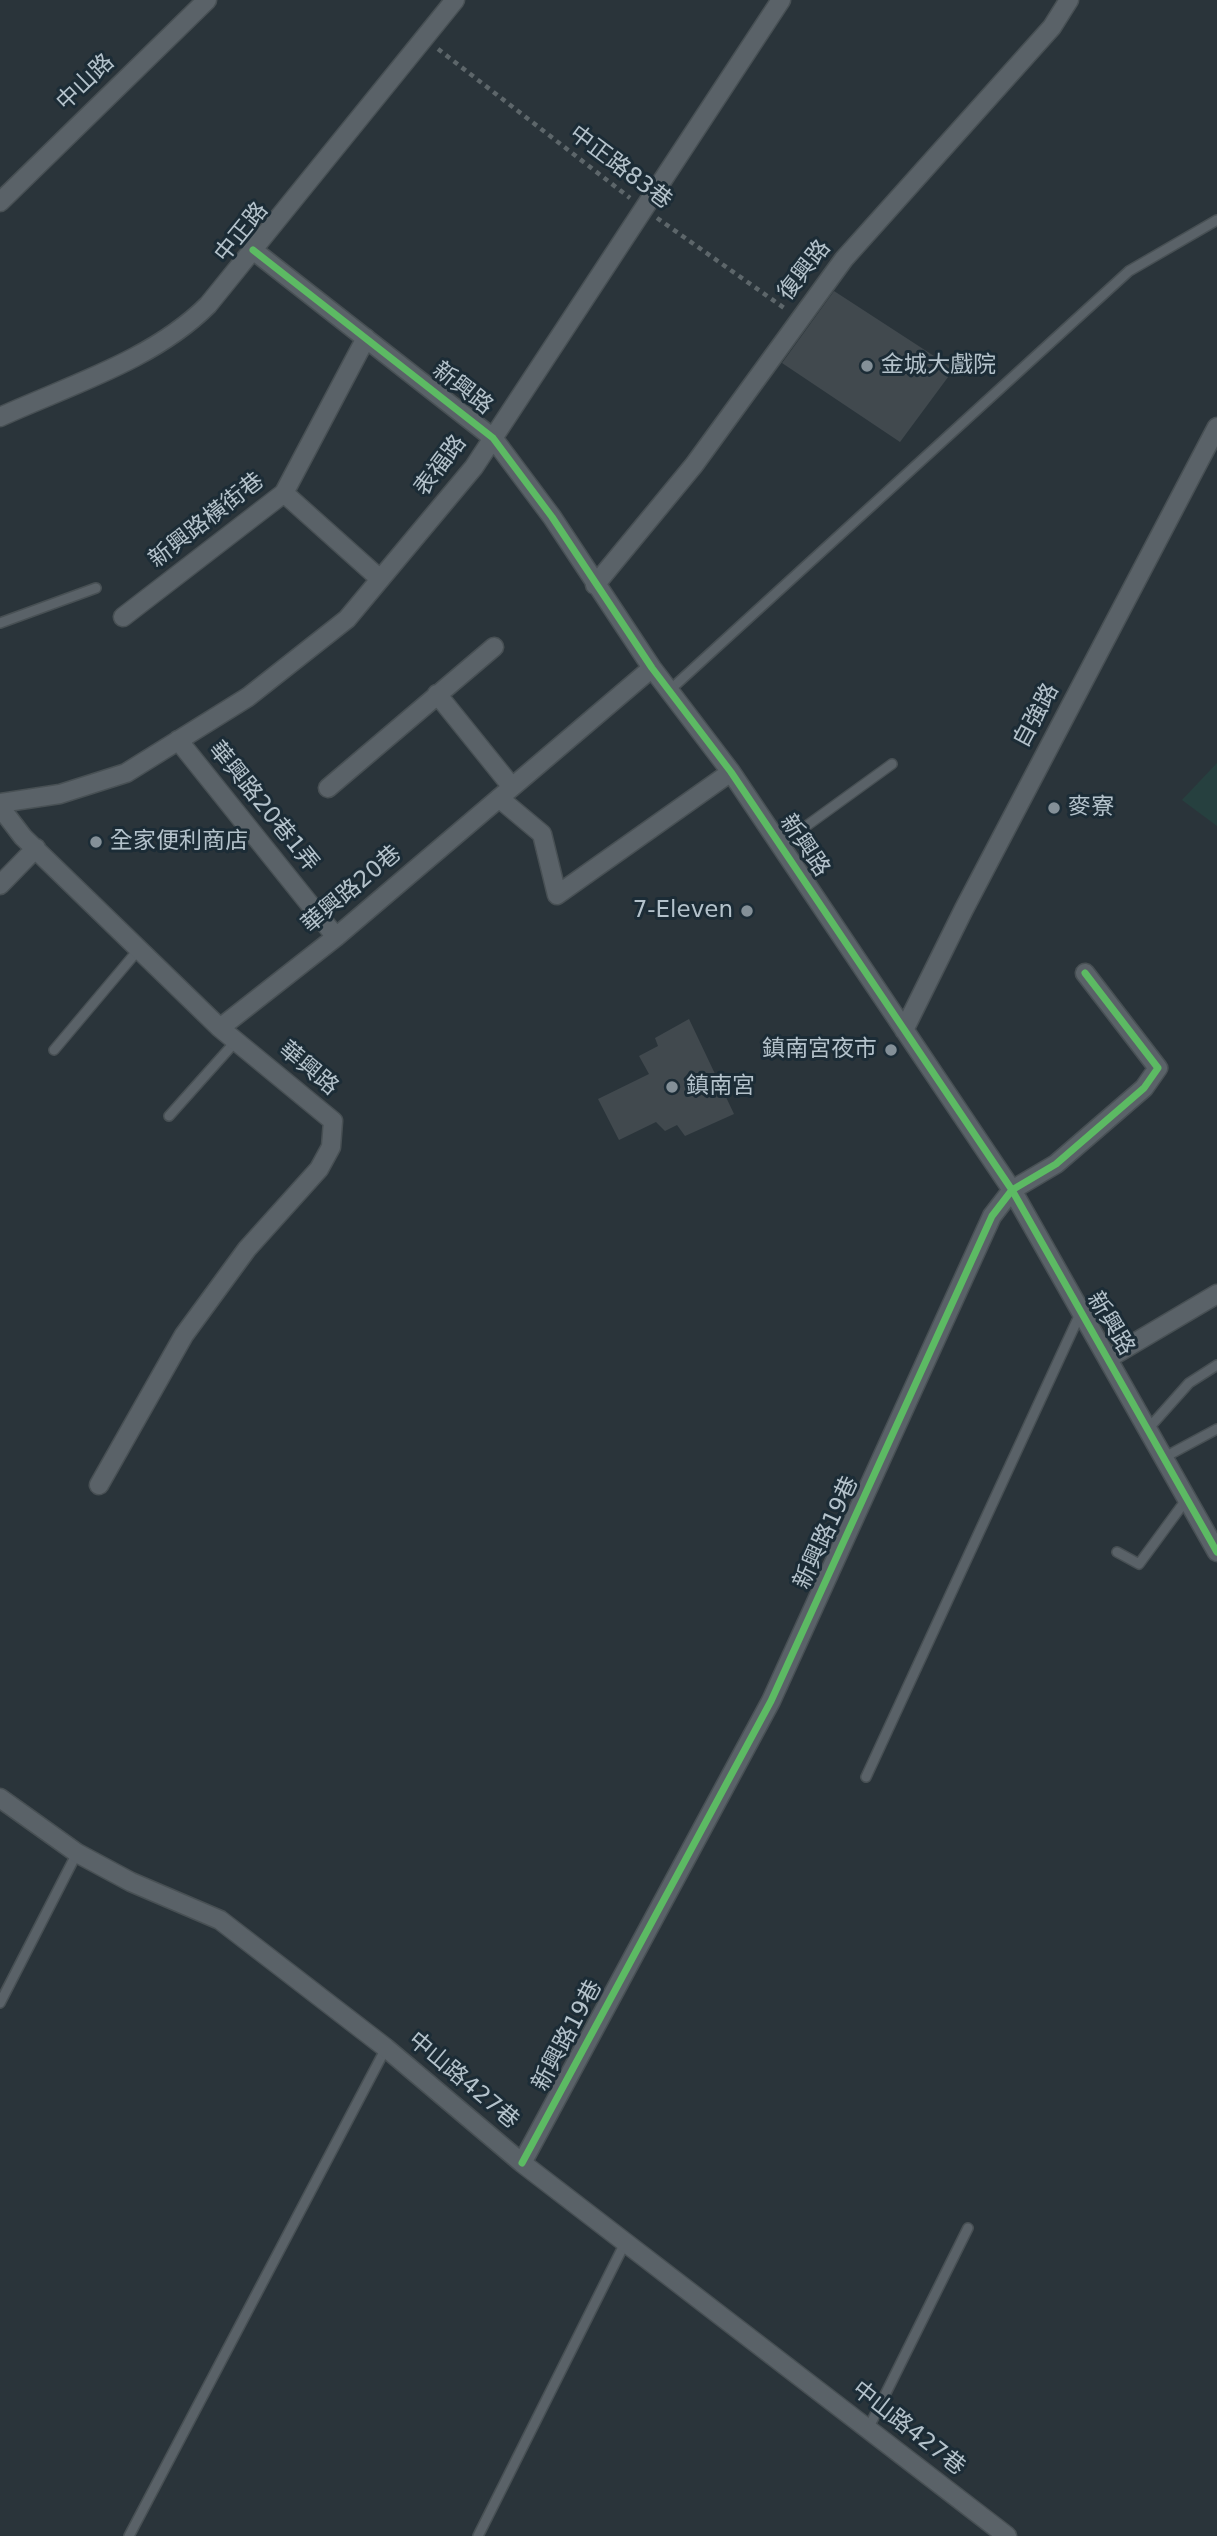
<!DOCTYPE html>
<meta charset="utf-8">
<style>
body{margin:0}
canvas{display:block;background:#2a343a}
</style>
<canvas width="1217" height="2536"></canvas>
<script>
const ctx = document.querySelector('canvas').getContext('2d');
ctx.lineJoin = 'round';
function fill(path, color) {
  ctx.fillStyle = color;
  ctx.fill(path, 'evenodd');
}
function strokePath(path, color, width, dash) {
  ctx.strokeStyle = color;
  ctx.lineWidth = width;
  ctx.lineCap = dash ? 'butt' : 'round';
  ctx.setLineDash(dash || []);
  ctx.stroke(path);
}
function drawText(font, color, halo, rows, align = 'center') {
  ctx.font = font + ' "DejaVu Sans","Noto Sans TC",sans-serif';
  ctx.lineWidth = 6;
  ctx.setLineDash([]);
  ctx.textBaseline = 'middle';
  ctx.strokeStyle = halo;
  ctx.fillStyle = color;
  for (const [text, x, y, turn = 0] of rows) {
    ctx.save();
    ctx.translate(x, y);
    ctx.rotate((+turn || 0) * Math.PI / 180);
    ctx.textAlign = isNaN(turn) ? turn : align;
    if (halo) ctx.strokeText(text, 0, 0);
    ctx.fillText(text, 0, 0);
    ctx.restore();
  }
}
fill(new Path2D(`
 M1217,763V826L1182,800Z`), '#26403f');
fill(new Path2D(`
 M834,291L954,369L900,442L782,363Z
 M689,1019L734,1114L685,1136L677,1125L665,1131L656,1122L619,1140L598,1099L649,1074L639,1056L658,1046L655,1038Z`), '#41494e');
const service = new Path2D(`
 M0,623L96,588
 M671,689L1129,271L1217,220
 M780,845L892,764
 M54,1050L139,949
 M169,1116L236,1041
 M1148,1429L1189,1383L1217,1365
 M1163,1458L1217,1429
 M1117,1552L1139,1564L1186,1500
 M866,1777L1080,1314
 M0,2003L77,1853
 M868,2429L968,2228
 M129,2536L386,2048
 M478,2536L625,2243`);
const minor = new Path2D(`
 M0,202L207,0
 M253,250L493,438L552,517L652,668L731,772L1012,1190L1217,1552
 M0,417C70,385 153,360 208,305L455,0
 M284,493L380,579
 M595,585L694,465L844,259L1052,27L1069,0
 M123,617L284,493L366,338
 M437,694L512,787
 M178,740L336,937
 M328,788L494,647
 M499,798L542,834L557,895L731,772
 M0,803L60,794L126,773L248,697L347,619L474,467L781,0
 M0,807L23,837L220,1028L333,1121L331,1147L319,1169L247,1249L184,1335L99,1485
 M0,885L36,848
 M220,1028L336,937L652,668
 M904,1030L964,909L1217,427
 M1109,1358L1217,1294
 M0,1798L77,1853L131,1882L220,1920L386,2048L522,2163L1007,2536
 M522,2163L771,1701L992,1216L1012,1190L1056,1164L1144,1088L1158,1068L1085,973`);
strokePath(service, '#485054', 12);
strokePath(minor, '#485054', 21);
strokePath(new Path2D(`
 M438,49L630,198
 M657,218L787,310`), '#5d666a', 4.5, [5, 5]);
strokePath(service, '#5a6268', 9);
strokePath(minor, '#5a6268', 18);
strokePath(new Path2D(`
 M253,250L493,438L552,517L652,668L731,772L1012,1190L1217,1552
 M522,2163L771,1701L992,1216L1012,1190L1056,1164L1144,1088L1158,1068L1085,973`), '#5cba63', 7);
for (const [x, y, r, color] of [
 [867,366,7,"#849098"],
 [1054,808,7,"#849098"],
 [96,842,7,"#849098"],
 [747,911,7,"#849098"],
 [891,1050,7,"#849098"],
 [672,1087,7,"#849098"]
]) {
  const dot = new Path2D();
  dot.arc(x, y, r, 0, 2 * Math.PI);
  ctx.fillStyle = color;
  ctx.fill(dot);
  strokePath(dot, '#1c2c36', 2.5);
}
drawText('23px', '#b4c2cb', '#1c2c36', [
 ["中山路",86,83,-44],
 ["中正路83巷",620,168,37],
 ["中正路",242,233,-51],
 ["復興路",805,271,-52],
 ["新興路",462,389,38],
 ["表福路",441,466,-53],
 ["新興路橫街巷",207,521,-38],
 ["自強路",1037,716,-62],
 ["華興路20巷1弄",263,807,51],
 ["新興路",804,846,56],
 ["華興路20巷",352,890,-40],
 ["華興路",308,1069,40],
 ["新興路",1110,1324,59],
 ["新興路19巷",827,1533,-65],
 ["新興路19巷",568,2036,-62],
 ["中山路427巷",463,2081,40],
 ["中山路427巷",908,2429,38]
]);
drawText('23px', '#b4c2cb', '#1c2c36', [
 ["金城大戲院",881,366],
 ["麥寮",1068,808],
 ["全家便利商店",110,842],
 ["7-Eleven",733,911,"right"],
 ["鎮南宮夜市",877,1050,"right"],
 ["鎮南宮",686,1087]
], 'left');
</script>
